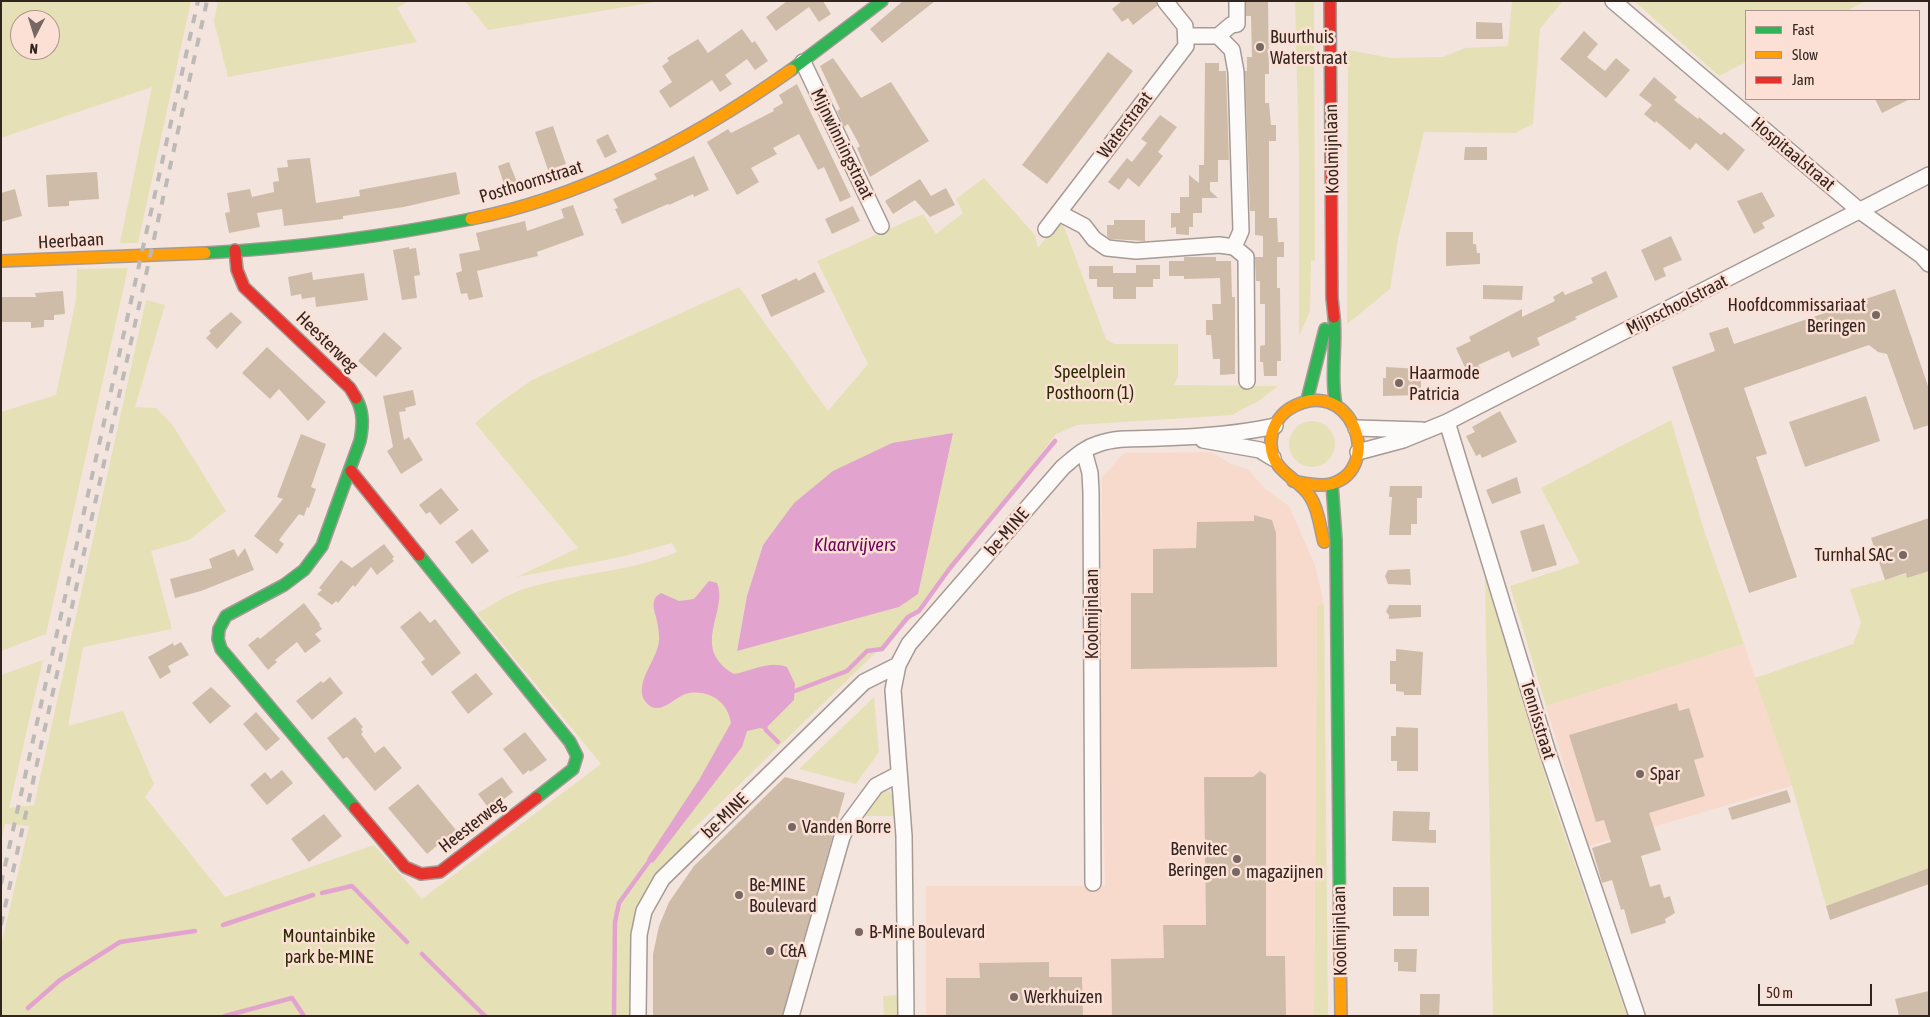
<!DOCTYPE html>
<style>
body{margin:0}
#map{position:relative;width:1930px;height:1017px;overflow:hidden;background:#f4e4de;font-family:"Asap Condensed",sans-serif}
canvas{display:block}
.frame{position:absolute;inset:0;border:2px solid #322520;pointer-events:none}
.legend{position:absolute;left:1745px;top:10px;width:175px;height:90px;box-sizing:border-box;background:#fde0d5;border:1px solid #ac958d;margin:0;padding:6px 9px;list-style:none;font-size:15px;color:#322520}
.legend li{display:flex;align-items:center;gap:10px;height:25px}
.legend b{width:25px;border:1px solid #ac958d}
.north{position:absolute;left:10px;top:10px;width:50px;height:50px;box-sizing:border-box;background:#fde0d5;border:1px solid #ac958d;border-radius:50%;rotate:185deg;font-size:14px;font-weight:700;line-height:20px;text-align:center;color:#322520}
.north::after{content:'';display:block;margin:auto;width:18px;height:22px;background:#766862;clip-path:polygon(50% 0,100% 100%,50% 72%,0 100%)}
.scale{position:absolute;left:1758px;top:984px;width:114px;height:22px;box-sizing:border-box;border:2px solid #322520;border-top:0;padding-left:6px;font-size:15px;line-height:18px;white-space:nowrap;color:#322520;-webkit-text-stroke:4px #fde0d5;paint-order:stroke}
</style>
<div id="map">
<canvas width="1930" height="1017"></canvas>
<div class="frame"></div>
<ul class="legend">
<li><b style="height:6px;background:#30b455"></b>Fast</li>
<li><b style="height:6px;background:#ff9f0a"></b>Slow</li>
<li><b style="height:6px;background:#e5322d"></b>Jam</li>
</ul>
<div class="north">N</div>
<div class="scale">50 m</div>
</div>
<script>
const ctx = document.querySelector('canvas').getContext('2d');
ctx.lineJoin = 'round';
function fill(path, color) {
  ctx.fillStyle = color;
  ctx.fill(path, 'evenodd');
}
function strokePath(path, color, width, dash) {
  ctx.strokeStyle = color;
  ctx.lineWidth = width;
  ctx.lineCap = dash ? 'butt' : 'round';
  ctx.setLineDash(dash || []);
  ctx.stroke(path);
}
function drawText(font, color, halo, rows, align = 'center') {
  ctx.font = font + ' "Asap Condensed",sans-serif';
  ctx.lineWidth = 5;
  ctx.setLineDash([]);
  ctx.textBaseline = 'middle';
  ctx.strokeStyle = halo;
  ctx.fillStyle = color;
  for (const [text, x, y, turn = 0] of rows) {
    ctx.save();
    ctx.translate(x, y);
    ctx.rotate((+turn || 0) * Math.PI / 180);
    ctx.textAlign = isNaN(turn) ? turn : align;
    if (halo) ctx.strokeText(text, 0, 0);
    ctx.fillText(text, 0, 0);
    ctx.restore();
  }
}
fill(new Path2D(`
 M1211,452L1231,464L1248,469L1265,489L1289,506L1315,565L1324,604L1317,605L1314,1016H926V886H1105L1100,684L1102,477L1124,453Z
 M1744,644L1792,786L1589,846L1546,706Z`), '#f8dacd');
fill(new Path2D(`
 M1,1H191L138,243H120L152,87L1,138ZM20,20H50V50H20Z
 M218,1H409L397,8L417,42L228,77L214,21Z
 M465,1H661L488,30Z
 M1295,1H1314L1315,260L1311,261L1310,311L1299,336V160Z
 M1512,1H1563L1540,29L1533,124L1515,133L1424,132L1398,239L1390,289L1347,324L1348,50L1391,58L1443,57L1465,48L1508,46Z
 M1634,1H1866L1846,11H1746V62L1719,76Z
 M984,178L1035,235L1038,248L1056,225L1063,224L1106,339L1114,344H1178V377L1174,385L1278,386L1260,400L1232,415L1077,425L1056,434L923,607L690,832L694,836C676,855 656,872 644,894C624,929 631,978 631,1016H1V945L29,826L5,824L1,842V675L43,660L9,808L34,805L146,300L165,305L135,407L156,408L172,424L226,511L189,540L151,551L172,629L83,647L68,726L123,711L154,784L145,797L225,897L374,845L422,899L601,764L477,613C491,606 506,595 521,590C572,573 628,573 677,552L672,543L621,557L517,577L578,548L475,423L498,404L532,380L739,287L828,411L868,364L817,261L923,214L936,234L963,213L956,199ZM763,545L899,607L737,650L747,596Z
 M128,268L46,634L1,651V412L56,395L76,300L77,269Z
 M1671,420L1704,530L1744,644L1546,706L1510,586L1580,563L1541,488Z
 M1289 444a23 23 0 1 1 46 0a23 23 0 1 1-46 0Z
 M1929,568V868L1826,906L1792,786L1755,678L1853,644L1861,623L1850,589Z
 M1485,577L1552,798L1627,1016H1493Z
 M1324,604L1328,1016H1314L1317,605Z
 M874,697L879,752L856,784L799,769Z
 M883,790L890,792L893,797L895,816H859L869,802Z
 M900,995V1016H884L883,996Z`), '#e6e0b6');
fill(new Path2D(`
 M953,433L918,594L899,607L737,651L747,596L763,545L794,503L833,471L892,443Z
 M709,581L717,583C729,611 689,648 734,674C752,671 769,660 787,667L795,684L794,700L768,726L767,730L760,728L747,731L742,747L653,863L647,859L699,780L731,723C728,703 711,690 689,693C675,695 659,720 645,701C634,685 655,661 658,646C660,640 659,633 658,627C657,614 647,600 661,593L679,601L694,599Z`), '#e2a4ce');
strokePath(new Path2D(`
 M795,691L847,671L867,651L882,649L908,617L919,611L950,568L1055,441
 M766,730L778,742
 M322,893L352,886L407,942
 M223,925L313,895
 M422,954L485,1016
 M28,1008L60,980L120,942L195,931
 M225,1016L292,998L304,1016
 M614,1016L615,922L619,903L653,856`), '#e2a4ce', 4.5);
fill(new Path2D(`
 M787,1H823L831,14L819,22L809,7L776,31L766,17Z
 M903,1H935L882,43L870,29Z
 M1122,1H1156L1157,6L1133,25L1128,18L1122,22L1112,9Z
 M1246,1H1268L1269,74H1265V103H1269L1271,125H1276V141H1269V218H1277L1278,242H1284V257H1277V288H1280L1281,361H1277V376H1264L1263,362H1260V346L1265,345V304H1260V281H1256L1255,257H1263V236L1255,235V211H1250L1245,71H1247V57H1252L1251,16H1246Z
 M1476,22L1502,23L1503,39H1476Z
 M742,29L752,43L755,41L768,61L755,70L747,59L725,75L732,84L720,92L712,80L670,108L659,91L672,82L662,66L669,61L667,58L698,39L708,53Z
 M1584,31L1598,44L1587,57L1605,71L1616,58L1630,70L1606,98L1560,59Z
 M1108,52L1133,71L1047,184L1022,165Z
 M833,58L861,98L891,82L929,141L870,177L857,148L860,146L848,124L844,127L837,111L840,109L820,66Z
 M1205,63H1219V71H1226L1229,160H1218V182H1210V191L1218,198H1202V213H1193V227H1189V235L1176,234V227L1171,228V213H1180V197H1189V175L1199,183V165H1204Z
 M1654,77L1677,97L1674,100L1698,119L1699,117L1721,135L1724,132L1745,150L1728,171L1696,143L1690,150L1656,121L1655,123L1644,114L1652,105L1639,95Z
 M797,84L851,197L840,202L824,167L818,170L799,134L773,148L777,154L751,168L759,182L737,195L707,142L728,129L731,133L774,111L773,109L783,103L779,95Z
 M1875,99H1910L1882,113Z
 M1160,115L1177,127L1158,152L1163,156L1139,187L1128,178L1119,190L1108,182L1127,158L1132,162L1147,143L1141,139Z
 M553,126L566,164L548,170L535,132Z
 M608,134L617,152L605,158L596,140Z
 M1465,147H1487V160H1464Z
 M694,156L709,190L694,197L693,194L669,205L668,204L622,224L615,209L618,208L613,199L657,179L654,174Z
 M310,158L316,203L360,196L359,190L456,172L460,194L404,207L343,216V219L284,226L282,209L257,213L260,227L229,233L225,213L230,212L227,193L250,189L252,197L274,192L273,182L279,181L277,168L288,167L287,160Z
 M509,162L517,182L505,187L498,166Z
 M97,172L99,199L69,201V206L48,207L46,175Z
 M920,179L931,196L946,188L955,205L930,217L915,200L893,214L885,201Z
 M15,189L22,216L1,222V193Z
 M1762,192L1775,216L1762,223L1765,228L1754,234L1737,201Z
 M573,205L584,235L537,252L538,256L477,271L483,297L469,300L467,293L461,294L456,273L462,271L459,254L480,250L476,233L525,221L527,231L564,218L561,209Z
 M853,206L860,221L832,234L825,219Z
 M1114,220H1145V241L1110,239L1107,236V225H1114Z
 M1446,232H1473V244H1476L1477,253H1480V264L1446,266Z
 M1671,236L1682,260L1663,268L1666,276L1655,281L1641,250Z
 M409,247V249L416,248L420,275L414,276L417,298L402,300L393,250Z
 M1184,257H1216V261H1231L1232,297H1235V374L1220,375V359H1213L1211,335H1206V320H1213L1212,304H1221L1220,278L1184,279V276H1169V261H1184Z
 M1136,265H1160V279H1153V287H1136V299H1113V287H1097V279H1089V266H1113V273H1136Z
 M1606,271L1618,297L1575,317L1577,319L1537,338L1540,345L1512,358L1509,351L1478,365L1481,370L1469,376L1456,348L1471,341L1469,337L1522,309V317L1555,301L1553,297L1563,291L1565,295L1593,283L1591,278Z
 M312,272L313,280L364,273L368,300L316,307L315,297L302,299L301,294L291,296L288,277Z
 M815,272L825,292L771,317L761,295L797,278L798,281Z
 M1483,285L1523,286L1522,300L1483,299Z
 M1895,289L1929,389V425L1914,430L1887,354L1878,352L1869,345L1744,388L1767,454L1756,457L1797,577L1749,593L1672,367L1715,351L1709,333L1728,327L1734,344Z
 M63,291L65,314L54,315V320H44V327L31,328V322H1V297H36L35,293Z
 M231,312L242,322L217,349L206,338L211,333L209,331Z
 M384,332L402,348L376,377L358,361Z
 M267,347L326,402L308,421L279,389L270,399L242,373Z
 M1386,367L1421,369V395L1383,396V378H1386Z
 M413,390L416,405L405,408L406,411L399,412L404,440L409,437L423,460L401,474L387,451L393,447L383,396Z
 M1866,396L1880,441L1805,467L1789,422Z
 M1500,411L1517,442L1482,458L1480,454L1476,456L1466,436L1475,432L1472,427Z
 M301,434L326,444L311,487L316,489L309,508L307,507L304,516L299,514L279,540L284,544L277,554L254,536L283,499L277,497Z
 M1517,477L1521,493L1492,504L1486,490Z
 M1390,486H1422V498H1417V524H1411V535H1389L1392,497H1389Z
 M441,488L459,510L440,525L430,512L426,514L419,505Z
 M1254,515L1272,520L1276,533L1277,667L1131,669V593H1153V549L1196,548L1197,522L1254,521Z
 M1929,518V571L1907,578L1906,573L1885,580L1871,538Z
 M1544,524L1557,565L1532,572L1520,531Z
 M472,529L489,551L472,564L455,542Z
 M384,544L394,557L392,559L394,561L377,575L371,567L355,587L353,585L338,603L336,601L332,605L317,594L322,590L319,588L341,560L352,568Z
 M245,548L254,570L201,591L175,598L170,579L212,568L209,559L234,549L238,557Z
 M1410,569L1411,585L1388,584L1385,576L1388,570Z
 M304,603L320,624L319,625L322,629L315,634L321,641L305,653L297,642L275,660L277,662L268,670L248,645L258,637L260,639Z
 M1389,605H1421V617L1389,619V615L1386,612Z
 M420,611L430,623L435,619L461,653L432,676L421,662L425,659L400,627Z
 M181,642L189,655L168,666L171,672L160,679L148,657L173,643L174,646Z
 M1396,649L1423,652L1421,695H1404V692L1396,691V684H1390V661H1396Z
 M476,673L493,694L468,714L451,692Z
 M330,677L343,693L312,720L296,701L321,681L323,683Z
 M211,687L231,706L210,724L192,703Z
 M1677,703L1679,711L1689,708L1704,757L1694,760L1705,796L1649,813L1661,850L1641,856L1650,887L1660,884L1664,898L1670,896L1675,913L1665,919L1666,923L1631,934L1624,909L1621,910L1612,880L1602,883L1592,848L1611,842L1604,820L1596,822L1569,735Z
 M256,712L280,739L266,751L243,724Z
 M355,717L363,727L361,729L363,732L361,734L375,753L384,746L402,768L375,791L347,757L343,759L327,738Z
 M1396,727L1418,728V771H1397V761H1391V736H1396Z
 M525,732L547,760L530,772L529,770L523,775L503,749Z
 M282,770L293,783L267,805L250,785L265,772L271,779Z
 M1260,771L1266,775V956H1285L1286,1016H1112L1111,959L1164,958L1163,925H1206L1204,777H1253Z
 M502,777L513,792L490,810L478,794Z
 M785,777L845,793L782,1016H653V954L659,926L669,902L694,866Z
 M418,784L456,830L427,854L388,808Z
 M1787,790L1791,802L1732,820L1728,808Z
 M1393,811L1430,812L1429,830H1436V843L1392,841Z
 M324,814L342,836L309,862L291,839Z
 M1929,868V884L1830,920L1826,906Z
 M1393,887H1429V916H1393Z
 M1394,949H1417L1416,972L1398,971V962H1394Z
 M1049,962V977H1082L1083,1016H946V978H980L979,963Z
 M1929,991V1016H1899L1895,999Z
 M1420,994H1440L1439,1016H1420Z`), '#cfbca8');
const street = new Path2D(`
 M1613,1L1860,211L1922,256L1929,264
 M1186,36H1218L1232,50L1236,72L1241,231L1234,247
 M1218,36L1231,25L1237,24V1
 M803,62L881,226
 M1059,213L1084,226L1094,239L1107,248L1136,251L1219,245L1234,247L1246,257L1247,381
 M1046,229L1186,46L1185,26L1165,1
 M1447,422L1548,753L1637,1016
 M1356,428L1422,430
 M1203,440L1260,450L1273,458
 M1084,451L1090,473L1091,492L1093,883
 M1358,452L1403,440L1447,422L1929,175
 M638,1016L639,935L644,911L662,879L864,682L898,665
 M791,1016L842,837L848,824L876,786L899,774
 M906,1016L904,836L893,690L898,665L909,644L1063,467C1074,458 1084,448 1098,444C1117,437 1140,439 1160,438C1198,437 1238,434 1275,426`);
const fast = new Path2D(`
 M791,70L882,1
 M205,253C295,248 382,237 471,219
 M1334,317C1337,346 1330,376 1336,405
 M1307,400L1325,329
 M1332,484L1336,540L1340,947
 M419,555L570,742L577,756L573,769L536,798
 M355,808L221,649L218,639L219,629L226,616L284,585L304,570L322,546L360,441C363,426 364,412 356,398`);
const slow = new Path2D(`
 M471,219C587,196 695,138 791,70
 M1,261L205,253
 M1293,481C1304,483 1319,487 1331,484C1386,468 1350,371 1289,409C1277,417 1270,432 1271,445C1273,474 1299,477 1311,498C1319,511 1320,528 1324,542
 M1340,947L1341,1016`);
const jam = new Path2D(`
 M1330,1L1332,298L1334,317
 M235,250L237,270L244,287L350,388L356,398
 M351,471L419,555
 M355,808L405,867L421,874L440,872L536,798`);
strokePath(street, '#a69a95', 18);
strokePath(fast, '#a69a95', 14);
strokePath(slow, '#a69a95', 14);
strokePath(jam, '#a69a95', 14);
strokePath(street, '#fdfbfa', 15);
strokePath(fast, '#30b455', 11);
strokePath(slow, '#ff9f0a', 11);
strokePath(jam, '#e5322d', 11);
strokePath(new Path2D(`
 M1,884L198,1
 M1,925L207,1`), '#bdb9b7', 4, [9, 9]);
for (const [x, y, r, color] of [
 [1260,47,5,"#766862"],
 [1876,315,5,"#766862"],
 [1399,383,5,"#766862"],
 [1903,555,5,"#766862"],
 [1640,774,5,"#766862"],
 [792,827,5,"#766862"],
 [1237,859,5,"#766862"],
 [1236,872,5,"#766862"],
 [739,895,5,"#766862"],
 [859,932,5,"#766862"],
 [770,951,5,"#766862"],
 [1014,997,5,"#766862"]
]) {
  const dot = new Path2D();
  dot.arc(x, y, r, 0, 2 * Math.PI);
  ctx.fillStyle = color;
  ctx.fill(dot);
  strokePath(dot, '#fde0d5', 2);
}
drawText('18px', '#322520', '#fde0d5', [
 ["Buurthuis",1270,37],
 ["Waterstraat",1270,58],
 ["Hoofdcommissariaat",1866,305,"right"],
 ["Beringen",1866,326,"right"],
 ["Haarmode",1409,373],
 ["Patricia",1409,394],
 ["Turnhal SAC",1893,555,"right"],
 ["Spar",1650,774],
 ["Vanden Borre",802,827],
 ["Benvitec",1227,849,"right"],
 ["Beringen",1227,870,"right"],
 ["magazijnen",1246,872],
 ["Be-MINE",749,885],
 ["Boulevard",749,906],
 ["B-Mine Boulevard",869,932],
 ["C&A",780,951],
 ["Werkhuizen",1024,997]
], 'left');
drawText('18px', '#322520', '#fde0d5', [
 ["Waterstraat",1125,125,-53],
 ["Mijnwinningstraat",842,144,64],
 ["Koolmijnlaan",1332,149,-91],
 ["Hospitaalstraat",1793,154,40],
 ["Posthoornstraat",531,182,-17],
 ["Heerbaan",71,241,-3],
 ["Mijnschoolstraat",1677,305,-27],
 ["Heesterweg",327,342,44],
 ["be-MINE",1007,532,-49],
 ["Koolmijnlaan",1092,614,-90],
 ["Tennisstraat",1538,720,73],
 ["be-MINE",725,816,-44],
 ["Heesterweg",472,825,-38],
 ["Koolmijnlaan",1340,931,-91]
]);
drawText('18px', '#2b2b00', '#fde0d5', [
 ["Speelplein",1090,372],
 ["Posthoorn (1)",1090,393],
 ["Mountainbike",329,936],
 ["park be-MINE",329,957]
]);
drawText('italic 19px', '#6c035d', '#fde0d5', [
 ["Klaarvijvers",855,545]
]);
</script>
